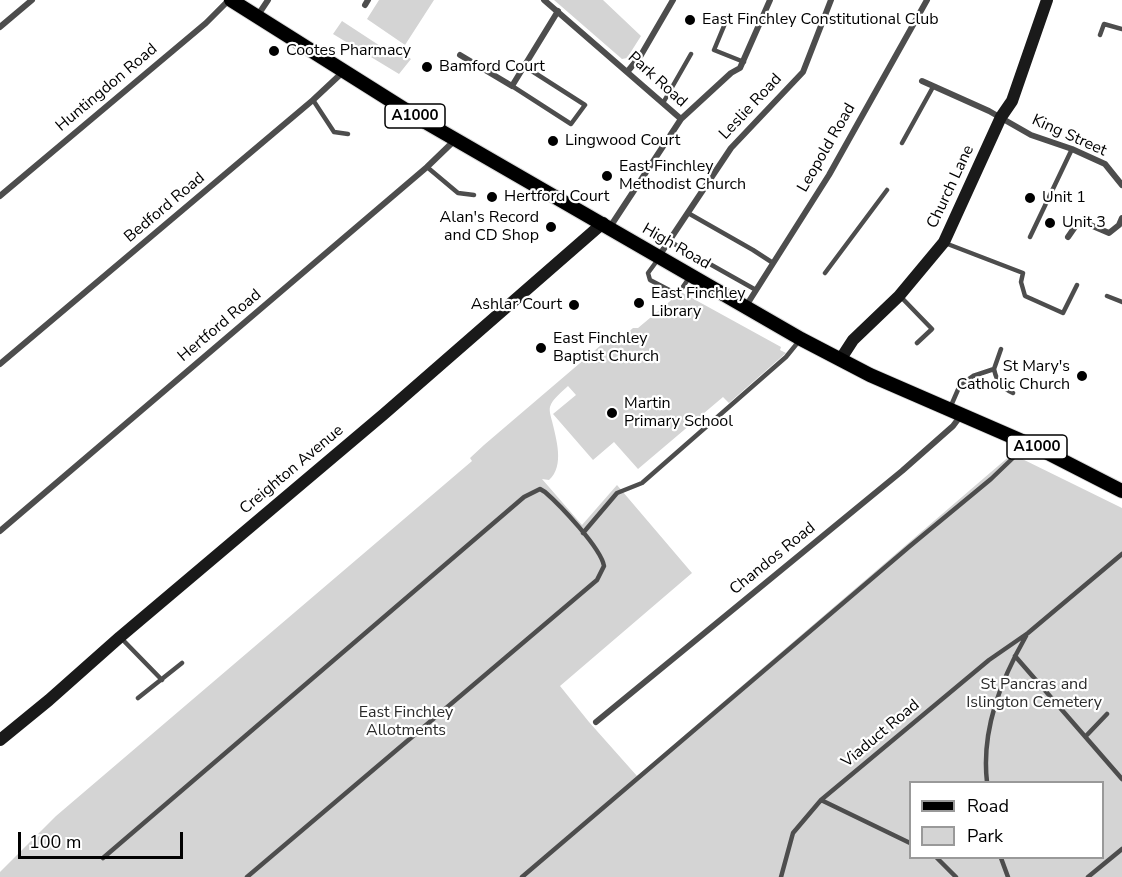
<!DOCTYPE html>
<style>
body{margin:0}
#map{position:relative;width:1122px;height:877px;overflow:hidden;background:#fff;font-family:"Nunito Sans",sans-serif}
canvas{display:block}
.legend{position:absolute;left:909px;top:781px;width:195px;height:78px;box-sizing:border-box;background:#fff;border:2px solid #999;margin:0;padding:8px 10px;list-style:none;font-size:18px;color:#000}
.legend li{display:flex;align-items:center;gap:12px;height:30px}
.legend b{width:30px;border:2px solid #999}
.scale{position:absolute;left:18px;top:832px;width:165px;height:27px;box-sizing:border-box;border:3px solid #000;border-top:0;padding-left:8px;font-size:18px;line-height:21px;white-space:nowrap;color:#000;-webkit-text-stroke:4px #fff;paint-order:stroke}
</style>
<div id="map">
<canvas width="1122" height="877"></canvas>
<ul class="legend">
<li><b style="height:8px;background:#000"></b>Road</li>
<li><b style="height:16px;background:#d4d4d4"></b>Park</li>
</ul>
<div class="scale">100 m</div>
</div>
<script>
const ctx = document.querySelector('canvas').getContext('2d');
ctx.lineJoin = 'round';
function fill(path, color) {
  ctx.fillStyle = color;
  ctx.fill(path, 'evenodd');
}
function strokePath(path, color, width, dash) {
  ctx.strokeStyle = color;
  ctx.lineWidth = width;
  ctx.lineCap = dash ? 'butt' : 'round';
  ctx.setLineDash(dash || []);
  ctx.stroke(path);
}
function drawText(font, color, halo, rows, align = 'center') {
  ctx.font = font + ' "Nunito Sans",sans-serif';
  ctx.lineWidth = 4.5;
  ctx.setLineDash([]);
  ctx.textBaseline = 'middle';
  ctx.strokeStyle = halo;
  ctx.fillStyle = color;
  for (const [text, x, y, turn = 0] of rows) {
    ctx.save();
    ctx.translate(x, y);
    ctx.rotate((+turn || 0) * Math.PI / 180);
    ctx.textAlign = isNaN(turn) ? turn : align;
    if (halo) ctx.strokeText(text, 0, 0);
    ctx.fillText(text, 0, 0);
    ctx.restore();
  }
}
fill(new Path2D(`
 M379,0H434L405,45L367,19Z
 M554,0H603L641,36L627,58L622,59Z
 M342,21L397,57L401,52L411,59L399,74L333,34Z
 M681,292L781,347L780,350L786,353L729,403L723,397L638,469L614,442L593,460L553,414L576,395L568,386C563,391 552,399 550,407C549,411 551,417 552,421C556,438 565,466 549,480L542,479L582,525L617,485L692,573L560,686L589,722L637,776L1012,454L1122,508V877H0V872L56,816L472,461L470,458L484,445L614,334L620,339L633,328H638ZM910,782H1102V858H910Z`), '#d4d4d4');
const primary = new Path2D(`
 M231,0L420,119L801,339L870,375L1038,448L1122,491`);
strokePath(primary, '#dbdbdb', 16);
strokePath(new Path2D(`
 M729,14L714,50L744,62
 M1100,35L1104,24L1122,29
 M512,86L571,124L585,105L524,66
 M313,100L334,132L348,134
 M663,103L691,54
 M902,143L933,87
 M427,167L458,193L474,195
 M688,213L753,250L773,263
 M1030,237L1072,149
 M669,241L756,290
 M945,243L1023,273L1021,282L1025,296L1063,313L1077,285
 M659,258L648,273L650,280L675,293L680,291L689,278
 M825,273L887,190
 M900,296L932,329L917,343
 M1107,296L1122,302
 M994,369C997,383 1001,387 1013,393
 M950,408L960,385L973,376L994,369L1001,349
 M583,533L617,493L642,483L786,357L799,341
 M122,639L162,680
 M1015,656L1122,779
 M138,698L182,663
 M1086,736L1107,714
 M987,782C981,730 1001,680 1026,636
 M821,800L910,843
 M103,858L524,497L540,489L545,492C560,505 601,548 604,566L597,580L247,877
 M937,858L956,877
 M1001,858L1008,877
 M522,877L910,546L991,479L1015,456L1022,443
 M781,877L793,833L821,800L989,660L1028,633L1122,554
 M1088,877L1122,849`), '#4d4d4d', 4.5);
strokePath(new Path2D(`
 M544,0L681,119L610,227
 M365,5L368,0
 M258,15L268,0
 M0,27L32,0
 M460,55L512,86L558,11
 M628,71L641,55L673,0
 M922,81L989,111L1031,135L1072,149L1105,164L1122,185
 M681,119L731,73L740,68L770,0
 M0,196L206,23L229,0
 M1068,237L1077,224H1088L1109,233L1119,225L1122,218
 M659,256L731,148L803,72L831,0
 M746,306L829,175L927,0
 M0,364L313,100L344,71
 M0,531L427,167L455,140
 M596,722L902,471L953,426L962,414`), '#4d4d4d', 6);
strokePath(new Path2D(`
 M840,360L853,340L899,296L944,242L1001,117L1012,101L1047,0
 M0,740L49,700L120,637L384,414L603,223`), '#1a1a1a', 12);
strokePath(primary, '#000', 14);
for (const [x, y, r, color] of [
 [690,20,6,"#000"],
 [274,51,6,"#000"],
 [427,67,6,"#000"],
 [553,141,6,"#000"],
 [607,176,6,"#000"],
 [492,197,6,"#000"],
 [1030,198,6,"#000"],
 [1050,223,6,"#000"],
 [551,227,6,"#000"],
 [639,303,6,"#000"],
 [574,305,6,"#000"],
 [541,348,6,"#000"],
 [1082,376,6,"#000"],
 [612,413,6,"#000"]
]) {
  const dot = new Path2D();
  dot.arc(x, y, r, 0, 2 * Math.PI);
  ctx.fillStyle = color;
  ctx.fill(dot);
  strokePath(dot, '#fff', 2);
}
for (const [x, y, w] of [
 [415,116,60],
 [1037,447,60]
]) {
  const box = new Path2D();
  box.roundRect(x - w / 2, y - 12, w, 24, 4.5);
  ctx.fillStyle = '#fff';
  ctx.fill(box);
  strokePath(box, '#000', 1.5);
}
drawText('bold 15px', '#000', null, [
 ["A1000",415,116],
 ["A1000",1037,447]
]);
drawText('16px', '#000', '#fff', [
 ["East Finchley Constitutional Club",702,20],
 ["Cootes Pharmacy",286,51],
 ["Bamford Court",439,67],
 ["Lingwood Court",565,141],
 ["East Finchley",619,167],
 ["Methodist Church",619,185],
 ["Hertford Court",504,197],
 ["Unit 1",1042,198],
 ["Alan's Record",539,218,"right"],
 ["and CD Shop",539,236,"right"],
 ["Unit 3",1062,223],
 ["East Finchley",651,294],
 ["Library",651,312],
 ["Ashlar Court",562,305,"right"],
 ["East Finchley",553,339],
 ["Baptist Church",553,357],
 ["St Mary's",1070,367,"right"],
 ["Catholic Church",1070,385,"right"],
 ["Martin",624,404],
 ["Primary School",624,422]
], 'left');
drawText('16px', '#000', '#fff', [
 ["Park Road",657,80,42],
 ["Huntingdon Road",107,88,-40],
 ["Leslie Road",751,107,-47],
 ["King Street",1069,136,24],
 ["Leopold Road",827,148,-60],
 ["Church Lane",951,187,-65],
 ["Bedford Road",165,208,-40],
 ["High Road",676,247,30],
 ["Hertford Road",220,326,-40],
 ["Creighton Avenue",292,470,-40],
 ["Chandos Road",773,559,-39],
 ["Viaduct Road",881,734,-40]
]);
drawText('16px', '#2b2b2b', '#fff', [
 ["St Pancras and",1034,685],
 ["Islington Cemetery",1034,703],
 ["East Finchley",406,713],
 ["Allotments",406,731]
]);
</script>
